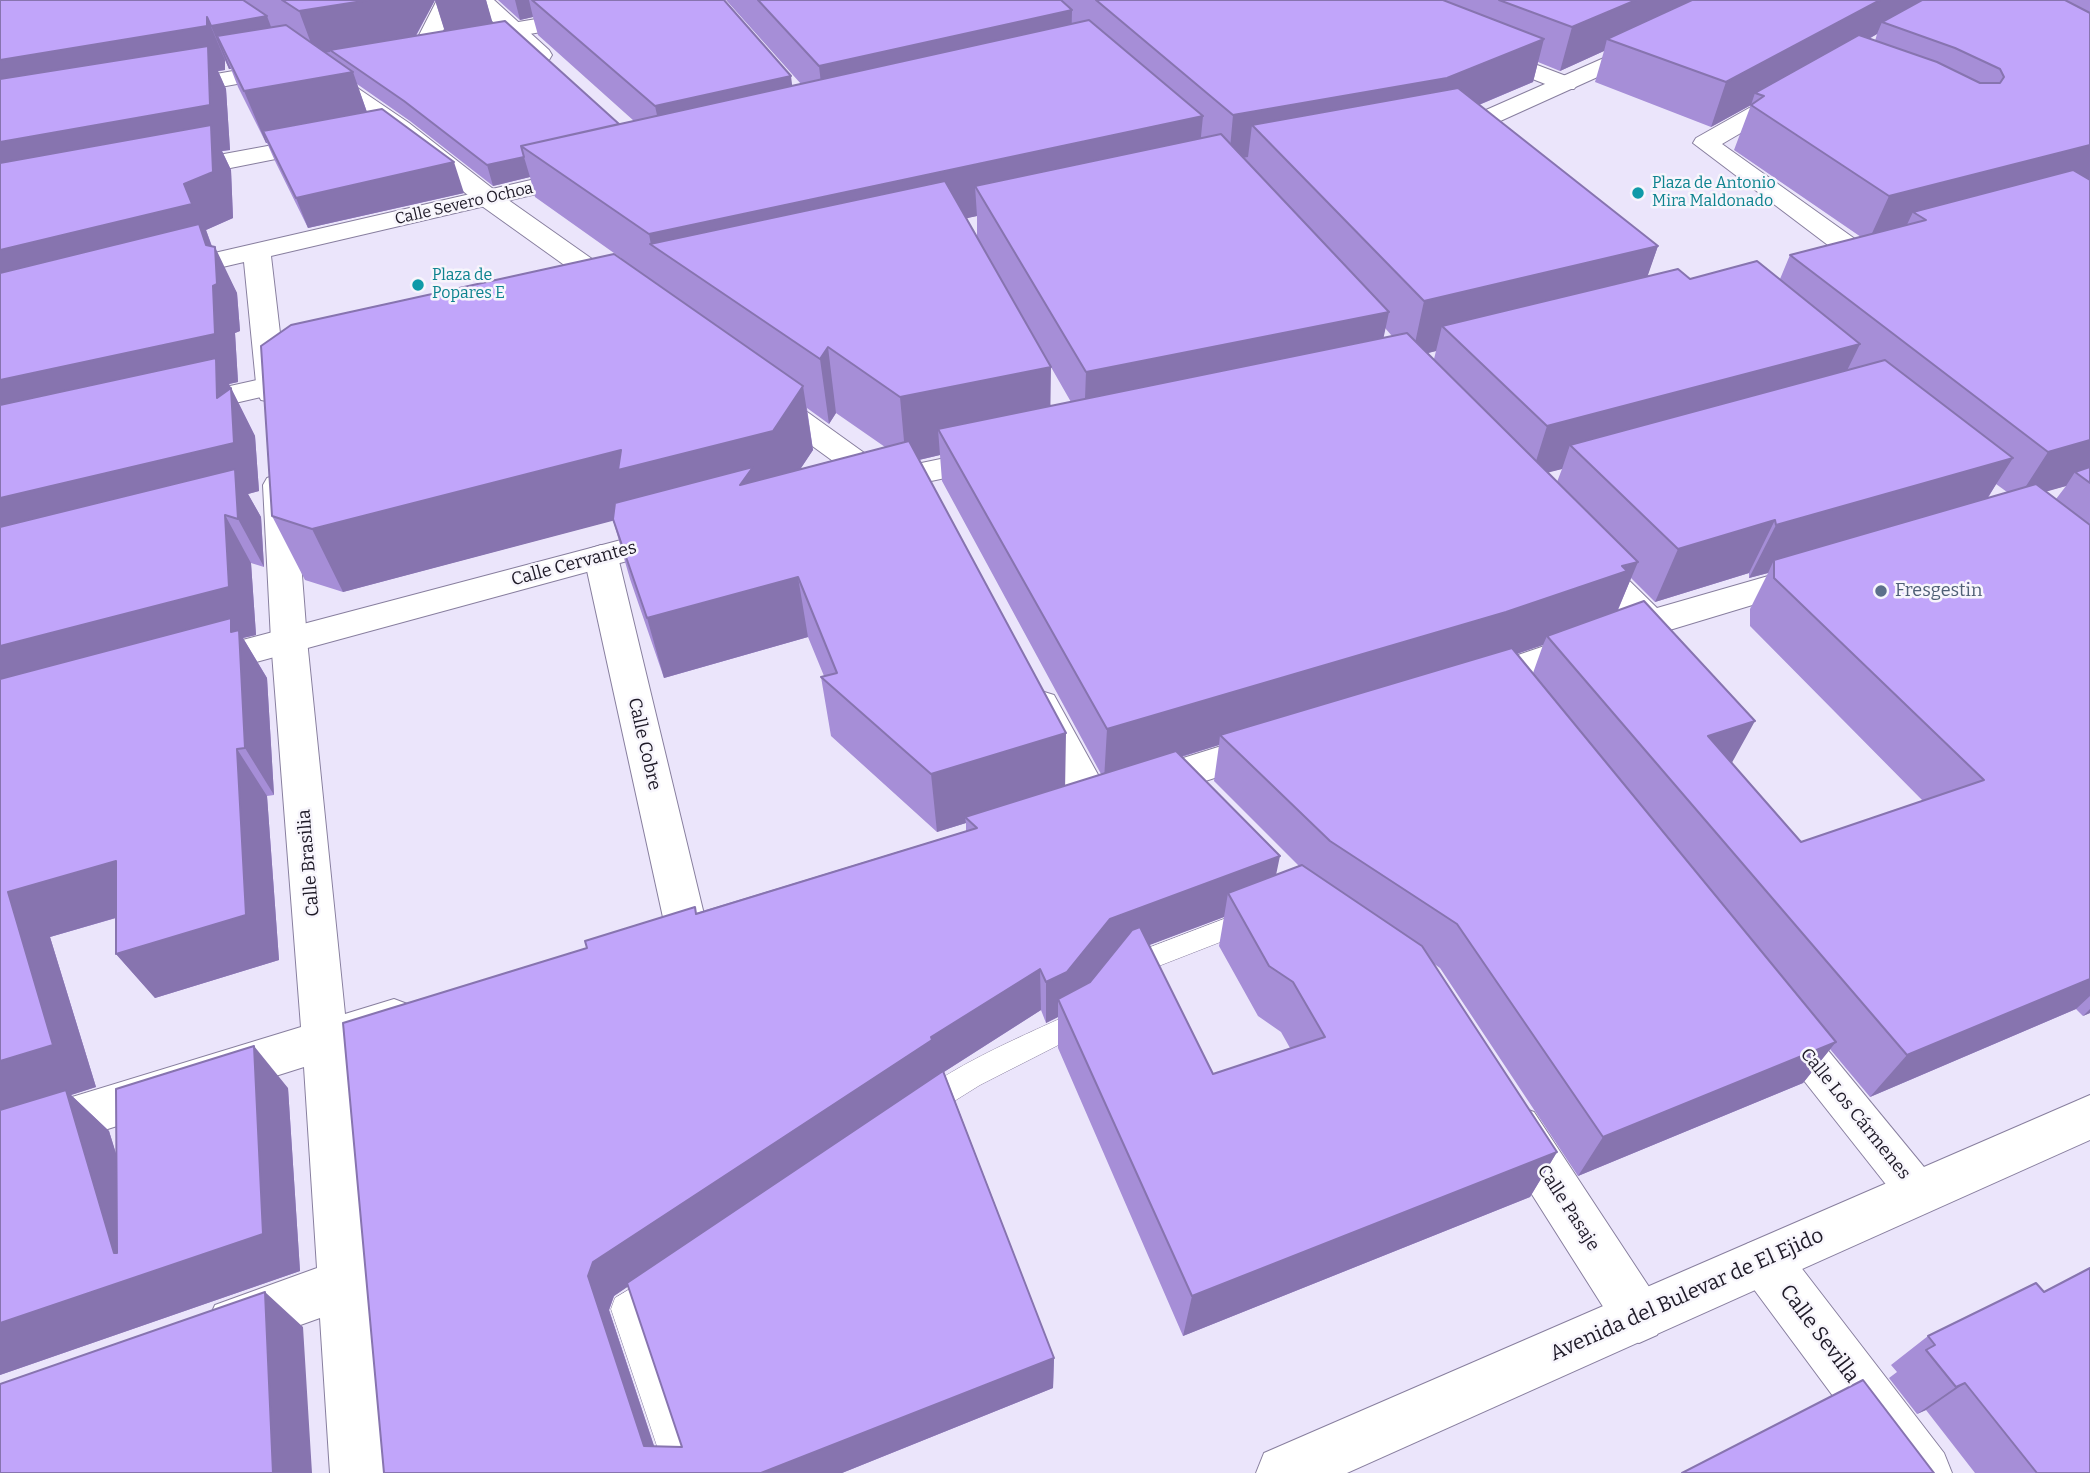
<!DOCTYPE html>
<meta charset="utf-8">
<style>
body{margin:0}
canvas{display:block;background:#ebe5fb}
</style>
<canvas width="2090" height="1473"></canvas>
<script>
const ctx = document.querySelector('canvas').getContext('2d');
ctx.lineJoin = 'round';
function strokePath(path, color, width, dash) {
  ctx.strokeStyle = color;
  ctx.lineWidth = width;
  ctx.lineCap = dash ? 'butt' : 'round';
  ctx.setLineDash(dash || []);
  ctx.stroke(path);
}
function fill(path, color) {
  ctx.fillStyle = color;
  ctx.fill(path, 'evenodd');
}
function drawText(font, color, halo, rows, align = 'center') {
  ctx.font = font + ' Bitter,serif';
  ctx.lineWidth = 5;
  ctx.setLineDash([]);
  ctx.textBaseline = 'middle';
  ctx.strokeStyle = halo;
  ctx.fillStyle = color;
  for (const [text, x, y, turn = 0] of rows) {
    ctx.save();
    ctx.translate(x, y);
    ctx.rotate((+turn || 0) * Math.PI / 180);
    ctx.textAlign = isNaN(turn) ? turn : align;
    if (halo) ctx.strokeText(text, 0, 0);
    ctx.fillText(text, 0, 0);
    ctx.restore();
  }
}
const service = new Path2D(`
 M1250,909L1259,913L1263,920L1259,927L1128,978L1119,975L1115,967L1119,959Z
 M1082,1004L1091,1008L1095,1016L1086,1031L980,1085L924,1120L914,1116L910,1107C924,1077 1034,1031 1068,1015L1073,1008Z
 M658,1272L669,1276L673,1287L669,1298L643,1315L698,1473H666L611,1309L615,1298Z`);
const pedestrian = new Path2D(`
 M1789,1015L1803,1020L1933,1178L1939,1192L1933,1206L1918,1212L1903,1206L1775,1044L1769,1032L1775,1020Z`);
const minor = new Path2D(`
 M437,0H459L433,50H417L414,45Z
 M470,0H494L549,50L552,55L549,60H533Z
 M1487,46L1574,79L1578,84L1574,89H1558L1479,58L1476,53L1479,48Z
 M1789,88L1797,90L1801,95L1797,100L1722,144L1869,249L1873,255L1869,261L1859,263L1849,261L1693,143L1696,138L1781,90Z
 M322,136L331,138L334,143L331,148L175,179L166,176L162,171L166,166L175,163Z
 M583,168L592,171L596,176L592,181L271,256L287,393L283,400L272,402L261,400L257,393L244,262L171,279L161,277L157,271L161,265L171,263Z
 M279,474L291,478L295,485L307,640L345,1014L394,999L410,1005L416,1019L410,1033L349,1053L386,1473H330L320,1318L233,1349L215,1341L207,1323L215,1305L317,1268L304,1067L0,1163V1119L301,1027L271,640L263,485L267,478Z
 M601,545L613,549L618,557L708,931L702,944L687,949L672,944L666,931L584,557L589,549Z
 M1586,546L1598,550L1657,608L1810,564L1822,568L1827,576L1822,584L1663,632L1491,693L1478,697L1465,693L1459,683L1465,673L1624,619L1569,558L1574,550Z
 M1041,691L1054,695L1107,791L1113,802L1107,813L1093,818L1079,813L1022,705L1028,695Z
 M1266,732L1280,737L1285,747L1280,757L1143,801L1129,797L1123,786L1129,775Z
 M1517,1106L1534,1112L1657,1299L1665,1317L1657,1335L1639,1343L1621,1335L1500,1144L1493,1128L1500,1112Z`);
const tertiary = new Path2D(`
 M651,0H701L698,5L690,7L464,45L456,43L453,38L456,33L464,31Z
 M1647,39L1655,41L1658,46L1655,51L1476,132L1445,138L1436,136L1433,131L1436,126L1461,121Z
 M284,62L292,64L296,69L292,74L171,96L163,94L159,89L163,84L171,82Z
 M320,66L328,68L409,123L497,192L629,285L633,291L629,297L619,300L609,297L479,204L391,133L312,78L308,73L312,68Z
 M315,367L326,370L330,376L326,382L183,415L172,413L168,406L172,399Z
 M767,389L778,391L888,470L993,448L1004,451L1009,458L1004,465L993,468L874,493L862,490L858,483L859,480L756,405L752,398L756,391Z
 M674,526L686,529L691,537L686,545L201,677L188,673L183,664L188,655L201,651Z
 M1765,1237L1783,1244L1944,1453L1952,1473H1890L1747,1280L1740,1262L1747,1244Z`);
const primary = new Path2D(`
 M2090,1095V1140L1347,1473H1256L1264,1453Z`);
strokePath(service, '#887f9f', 1);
strokePath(pedestrian, '#887f9f', 2);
strokePath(minor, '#887f9f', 2);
strokePath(tertiary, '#887f9f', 2);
strokePath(primary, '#887f9f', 2);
fill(service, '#fff');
fill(pedestrian, '#fff');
fill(minor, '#fff');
fill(tertiary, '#fff');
fill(primary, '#fff');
fill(new Path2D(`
 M0,0H486L492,23L619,124L634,121L538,35L533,17L520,20L498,0H724L792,86L801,84L726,0H2090V1013L2083,1016L2076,1009L1870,1097L1830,1049L1803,1083L1578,1176L1440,968L1433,963L1557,1152L1530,1197L1183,1336L1058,1048V1017L1046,1023L1041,1010L944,1072L1054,1358L1053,1388L842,1473H384L696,913L966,831V823L937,832L831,736L821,677L824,676L808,637L664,678L630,579L613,520L343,592L305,580L272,516L621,258L535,197L530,177L493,186L410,121L357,84L367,112L464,193L308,228L275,161L267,143H266L238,87L231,69H229L225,60V70L218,71L226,89L230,150L222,151L231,170L233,218L206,230L212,246L237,293L240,331L235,333L238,382L229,384L255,436L259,491L248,494L261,517L264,567L251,563L256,635L243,638L267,678L274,795L267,796L279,960L155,998L116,954V918L50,937L96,1087L71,1095L109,1131L116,1154L288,1088L300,1271L0,1375ZM435,0L445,31L416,36ZM1877,34L1875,41L1869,39ZM1604,51L1595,82L1711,127L1751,105L1734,150L1861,237L1790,255L1780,279H1690L1647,276L1658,246L1479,105L1533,82L1538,62L1560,71ZM977,216V238L1071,402L1051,406L966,218ZM1385,328L1392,336L1383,338ZM1436,351L1434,359L1428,353ZM807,408L829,424L836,413L885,447L800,469L813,450ZM940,455L942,481L1101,774L1065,786L919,460ZM1562,469L1557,482L1548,472ZM1996,484L2007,492L1988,498ZM2066,486L2056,499L2046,491ZM1749,573V578L1768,573L1750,609V626L1923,801L1801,842L1732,763L1618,610L1631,578L1655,602ZM1543,645L1533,673L1517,654ZM1219,745L1214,781L1299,866L1276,875L1182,757ZM1224,917L1219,946L1258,1016L1281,1032L1290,1048L1213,1074L1149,945ZM628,1286L682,1447L654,1446L609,1310L614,1296Z
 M2044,1292L2090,1473H1975L1926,1410L1917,1414L1889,1378L1897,1372L1891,1365L1928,1336Z`), '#a68ed7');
fill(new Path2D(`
 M369,0H486L493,24L445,32L435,0L415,37L330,50V52L315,54L299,11Z
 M515,0H529L533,17L520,20Z
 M1636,0H1720L1607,39L1604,51L1560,71L1572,27Z
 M1880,0H1939L1882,22L1877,34L1764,97L1755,93L1751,105L1711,127L1726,82Z
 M1072,10L1071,53L824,110L819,66Z
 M267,16L283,59L217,36L231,69H229L211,26Z
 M207,17L225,60V70L218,71L226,89L230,150L222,151L231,170L233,218L206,230L213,250L215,247L237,293L240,331L235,333L238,382L229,384L255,436L259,491L248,494L261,517L264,567L238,519L237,496L0,554V60Z
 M1544,39L1533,82L1438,122L1252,125L1248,157L1229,160L1233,115Z
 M353,72L371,124L263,131L267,143H266L244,91Z
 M791,76L796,116L664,147L655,106Z
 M1203,116L1198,167L975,186L977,216L700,278L651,245L649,234Z
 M2090,145V182L1926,220L1913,212L1903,233L1868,242L1889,196Z
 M524,157L530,177L493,186L487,165Z
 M454,162L464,193L308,228L296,198Z
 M1658,246L1639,301L1442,326L1436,351L1412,357L1424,301Z
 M1389,312L1378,364L1084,425L1086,372Z
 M1860,344L1835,395L1570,445L1562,469L1531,477L1547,426Z
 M828,347L836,413L829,424L820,359Z
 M1051,367L1050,433L938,429L940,455L906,463L900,397Z
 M803,386L813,450L784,494L631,516L343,592L312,529Z
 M2090,440V477L2075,472L2066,486L2017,500L2048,452Z
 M2013,458L1979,511L1774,560L1768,573L1749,578L1776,525Z
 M225,515L251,563L256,635L243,638L267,678L274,795L245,748L0,703V646Z
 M1775,520L1749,573L1655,602L1678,549Z
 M1638,562L1616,614L1547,636L1543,645L1489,663L1220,735L1219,745L1104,780L1107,729Z
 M798,577L808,637L664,678L647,618Z
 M1755,721L1729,768L1708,736Z
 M1066,733L1065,791L965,817L966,823L937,832L931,774Z
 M237,749L267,796L279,960L155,998L116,954Z
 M1280,856L1271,899L1228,893L1224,917L1107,961L1066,1013L1058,999V1017L1046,1023V982L1110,919Z
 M116,861L153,907L50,937L96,1087L71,1095L109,1131L153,1272L254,1046L288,1088L300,1271L0,1375V1323L114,1253L0,1117V1061L8,892Z
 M1040,969L1041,1010L936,1077V1080L614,1296L609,1310L663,1473L644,1446L588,1276L593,1262L931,1037Z
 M2090,979V996L2076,1009L1870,1097L1907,1055Z
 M2090,1009V1013L2083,1016Z
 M1836,1042L1803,1083L1578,1176L1603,1137Z
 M1557,1152L1530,1197L1183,1336L1192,1296Z
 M265,1292L303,1327L312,1473H273Z
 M1054,1358L1053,1388L842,1473H761Z
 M1965,1383L1926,1410L1917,1414L1956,1387Z`), '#8774af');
const building = new Path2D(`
 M0,0H243L267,16L211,26L207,17V26L0,60Z
 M282,0H369L299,11Z
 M532,0H724L791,76L655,106Z
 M758,0H1061L1072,10L819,66Z
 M1096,0H1443L1544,39L1447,78L1233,115Z
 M1499,0H1636L1572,27Z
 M1692,0H1880L1726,82L1607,39Z
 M1922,0H2065L2090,13V145L1889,196L1751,105L1764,96L1755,93L1859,35L1937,62L1980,83H2000L2004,77L2000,69L1955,48L1882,22Z
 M1089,20L1203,116L649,234L521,146Z
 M505,21L619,124L521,146L524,157L487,165L404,101L330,50Z
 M286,25L353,72L244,91L217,36Z
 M208,46L210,105L0,142V79Z
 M1458,88L1658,246L1424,301L1252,125Z
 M382,109L454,162L296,198L263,131Z
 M211,125L213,172L184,184L192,204L0,250V163Z
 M1221,134L1389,312L1086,372L975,186Z
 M2073,170L2090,180V440L2048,452L1790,255L1926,220L1913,212Z
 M945,181L1051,367L900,397L828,347L820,359L650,244Z
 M199,224L206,245L215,247L217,284L213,286L215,334L0,380V273Z
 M614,254L803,386L773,431L618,470L621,450L312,529L272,516L261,346L291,325Z
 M1757,261L1860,344L1547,426L1442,326L1678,269L1690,279Z
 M1407,333L1638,562L1622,566L1627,571L1506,612L1107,729L938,429Z
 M216,358L217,398L231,388L234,443L0,498V405Z
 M1885,360L2013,458L1776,525L1775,520L1678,549L1570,445Z
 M909,441L1066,733L931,774L821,677L837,673L798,577L647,618L613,519L615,503L753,467L740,485Z
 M2090,467V483L2075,472Z
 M235,469L238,519L225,515L229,587L0,646V527Z
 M2036,484L2090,525V979L1907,1055L1547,636L1644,601L1755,721L1708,736L1801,842L1984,780L1774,578V560Z
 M231,618V632L239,630L245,748L237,749L246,915L116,954V861L8,892L53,1045L0,1061V679Z
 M1512,648L1836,1042L1603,1137L1457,924L1330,841L1220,735Z
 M1176,751L1280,856L1110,919L1067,972L1046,982L1040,969L931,1037L932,1040L593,1262L588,1276L644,1446L682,1447L627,1283L943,1071L1054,1358L761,1473H384L343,1023L587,948L585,941L695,907L696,914L977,828L965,817Z
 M1302,865L1422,946L1557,1152L1192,1296L1058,999L1090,982L1132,930L1140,927L1213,1074L1325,1037L1293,982L1269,966L1228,893Z
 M254,1046L263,1234L0,1323V1110L66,1090L114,1253H117L116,1089Z
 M2090,1268V1473H2037L1965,1383L1956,1387L1926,1350L1935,1345L1928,1336L2036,1283L2044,1292Z
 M265,1292L273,1473H0V1384Z
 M1863,1380L1934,1473H1682Z`);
fill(building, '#c1a5fa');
strokePath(building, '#8774af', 2);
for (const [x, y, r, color] of [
 [1638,193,7,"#0f9aa8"],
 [418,285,7,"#0f9aa8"],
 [1881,591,7,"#5c6f8a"]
]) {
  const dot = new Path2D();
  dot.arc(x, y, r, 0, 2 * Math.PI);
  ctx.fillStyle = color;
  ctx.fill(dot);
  strokePath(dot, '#f7f5fc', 2.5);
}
drawText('16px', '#0d838f', '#f7f5fc', [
 ["Plaza de Antonio",1652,184],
 ["Mira Maldonado",1652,202],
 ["Plaza de",432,276],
 ["Popares E",432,294]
], 'left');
drawText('16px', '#1e1a27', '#f7f5fc', [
 ["Calle Severo Ochoa",464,204,-13]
]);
drawText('18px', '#1e1a27', '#f7f5fc', [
 ["Calle Cervantes",574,564,-15],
 ["Calle Cobre",644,744,77],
 ["Calle Brasilia",309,863,-95],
 ["Calle Los Cármenes",1855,1114,51],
 ["Calle Pasaje",1568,1208,57]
]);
drawText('18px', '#4e5e75', '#f7f5fc', [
 ["Fresgestin",1895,591]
], 'left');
drawText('21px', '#1e1a27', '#f7f5fc', [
 ["Avenida del Bulevar de El Ejido",1687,1295,-24],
 ["Calle Sevilla",1819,1334,53]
]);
</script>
